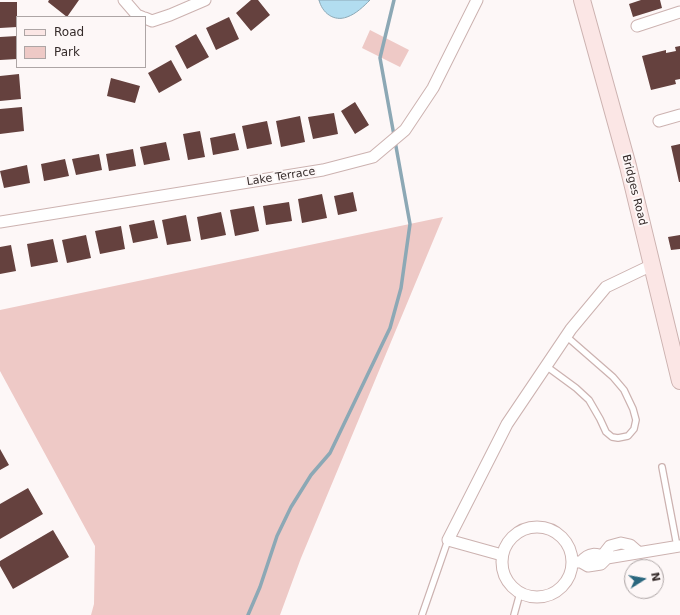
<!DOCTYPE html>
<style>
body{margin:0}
#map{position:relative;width:680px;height:615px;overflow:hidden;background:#fdf7f7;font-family:"DejaVu Sans",sans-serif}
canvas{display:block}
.legend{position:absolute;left:16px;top:16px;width:130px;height:52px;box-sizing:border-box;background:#fdf7f7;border:1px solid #ada5a5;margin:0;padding:5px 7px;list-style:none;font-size:12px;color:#352b2a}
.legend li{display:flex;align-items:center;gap:8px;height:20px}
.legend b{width:20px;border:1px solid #ada5a5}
.north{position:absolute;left:624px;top:559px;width:40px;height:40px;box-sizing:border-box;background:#fdf7f7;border:1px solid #ada5a5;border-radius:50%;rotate:79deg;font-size:11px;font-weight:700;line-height:16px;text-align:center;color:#352b2a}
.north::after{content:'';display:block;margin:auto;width:14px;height:18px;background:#2a677e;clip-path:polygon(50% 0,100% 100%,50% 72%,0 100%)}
</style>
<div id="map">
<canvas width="680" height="615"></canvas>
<ul class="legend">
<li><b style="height:5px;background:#fbe6e5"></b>Road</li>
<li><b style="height:11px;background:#eec9c6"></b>Park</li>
</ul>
<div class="north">N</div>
</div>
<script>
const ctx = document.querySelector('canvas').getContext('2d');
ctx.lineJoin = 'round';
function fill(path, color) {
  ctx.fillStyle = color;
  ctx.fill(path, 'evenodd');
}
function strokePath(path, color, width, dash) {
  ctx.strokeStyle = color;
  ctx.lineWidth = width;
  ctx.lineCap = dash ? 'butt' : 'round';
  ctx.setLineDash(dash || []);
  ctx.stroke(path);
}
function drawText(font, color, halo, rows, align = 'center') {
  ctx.font = font + ' "DejaVu Sans",sans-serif';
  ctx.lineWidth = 4;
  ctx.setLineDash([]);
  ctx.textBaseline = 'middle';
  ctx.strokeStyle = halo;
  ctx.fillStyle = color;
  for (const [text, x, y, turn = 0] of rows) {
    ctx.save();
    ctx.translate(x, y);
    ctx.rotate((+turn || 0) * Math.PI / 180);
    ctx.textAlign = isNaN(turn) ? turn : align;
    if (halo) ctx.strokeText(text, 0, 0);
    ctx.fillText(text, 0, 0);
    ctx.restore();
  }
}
fill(new Path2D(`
 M370,30L409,50L400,67L362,48Z
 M443,217L301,558L280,615H91L94,604L95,546L0,371V310Z`), '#eec9c6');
const water = new Path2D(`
 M319,0H370C364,6 356,14 347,17C334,22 322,13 319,0Z`);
fill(water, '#b2ddf0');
strokePath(water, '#8ca8b5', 1);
strokePath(new Path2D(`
 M248,615L260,587L277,536L291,507L311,475L330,453L390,328L401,288L410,224L380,58L394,0`), '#8ca8b5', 3.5);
fill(new Path2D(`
 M49,0H79L67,17L48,2Z
 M251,0H258L270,15L251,31L236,13Z
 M641,0H660L662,8L633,17L629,4Z
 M0,2H17V27L0,28Z
 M229,17L239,39L216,50L206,28Z
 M196,34L209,57L187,69L175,46Z
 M17,36V59L0,60V37Z
 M680,46V79L675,80L676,84L651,90L642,56L666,50V53L676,51L675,47Z
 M171,60L182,80L159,93L148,73Z
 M19,74L21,99L0,101V76Z
 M111,78L140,86L135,103L107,96Z
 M355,102L369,125L355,134L341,111Z
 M22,107L24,131L0,134V109Z
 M334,113L338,134L313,139L308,117Z
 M300,116L305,142L281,147L276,121Z
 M267,121L272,144L247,149L242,126Z
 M200,131L205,157L188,160L183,134Z
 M235,133L239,150L213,155L210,138Z
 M166,142L170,160L144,165L140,147Z
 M680,144V182H679L671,146Z
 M133,149L136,166L109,171L106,154Z
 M99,154L102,170L76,175L72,159Z
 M65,159L69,176L44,181L41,164Z
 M27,165L30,183L4,188L0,171Z
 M353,192L357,211L338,215L334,196Z
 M322,194L327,218L302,223L298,199Z
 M289,202L292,221L266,225L263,206Z
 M254,206L259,231L235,236L230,210Z
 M221,212L226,235L201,240L197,217Z
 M186,215L191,241L167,245L162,220Z
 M154,220L158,238L133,243L129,225Z
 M121,226L125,249L100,254L95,231Z
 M86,235L91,258L67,263L62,240Z
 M680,235V249L671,250L668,237Z
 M53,239L58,262L31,267L27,244Z
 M11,245L16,271L0,274V247Z
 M0,449L9,465L0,470Z
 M28,488L43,514L0,539V504Z
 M53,530L69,557L13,589L0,566V561Z`), '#65413e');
const lane = new Path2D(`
 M546,366L576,388L589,400L600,419L606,432L612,437L618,438L628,436L634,429L636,420L633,409L624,390L613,377L566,336
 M662,467L677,546
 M422,615L448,540
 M514,615L520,593`);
const street = new Path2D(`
 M124,0L137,15L142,17
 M145,18L152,21L170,15L205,0
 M637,26L680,12
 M659,121L680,115
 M0,222L323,170L373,157L405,130L433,88L477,0
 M502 562a35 35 0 1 1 70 0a35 35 0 1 1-70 0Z
 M502,555L448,540L507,424L571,329L606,287L652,265
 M603,555L610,546L621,543L630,545L638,552
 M574,562H581L588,566L601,564L607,558
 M581,562C589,552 596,553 607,558L680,546`);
const secondary = new Path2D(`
 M582,0L628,166L680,381`);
strokePath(lane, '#ccb2b0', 8);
strokePath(street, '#ccb2b0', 13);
strokePath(secondary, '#ccb2b0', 18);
strokePath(lane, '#fff', 5.5);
strokePath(street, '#fff', 11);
strokePath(secondary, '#fbe6e5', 16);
drawText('11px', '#352b2a', '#fdf7f7', [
 ["Lake Terrace",281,177,-9],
 ["Bridges Road",634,190,76]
]);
</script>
